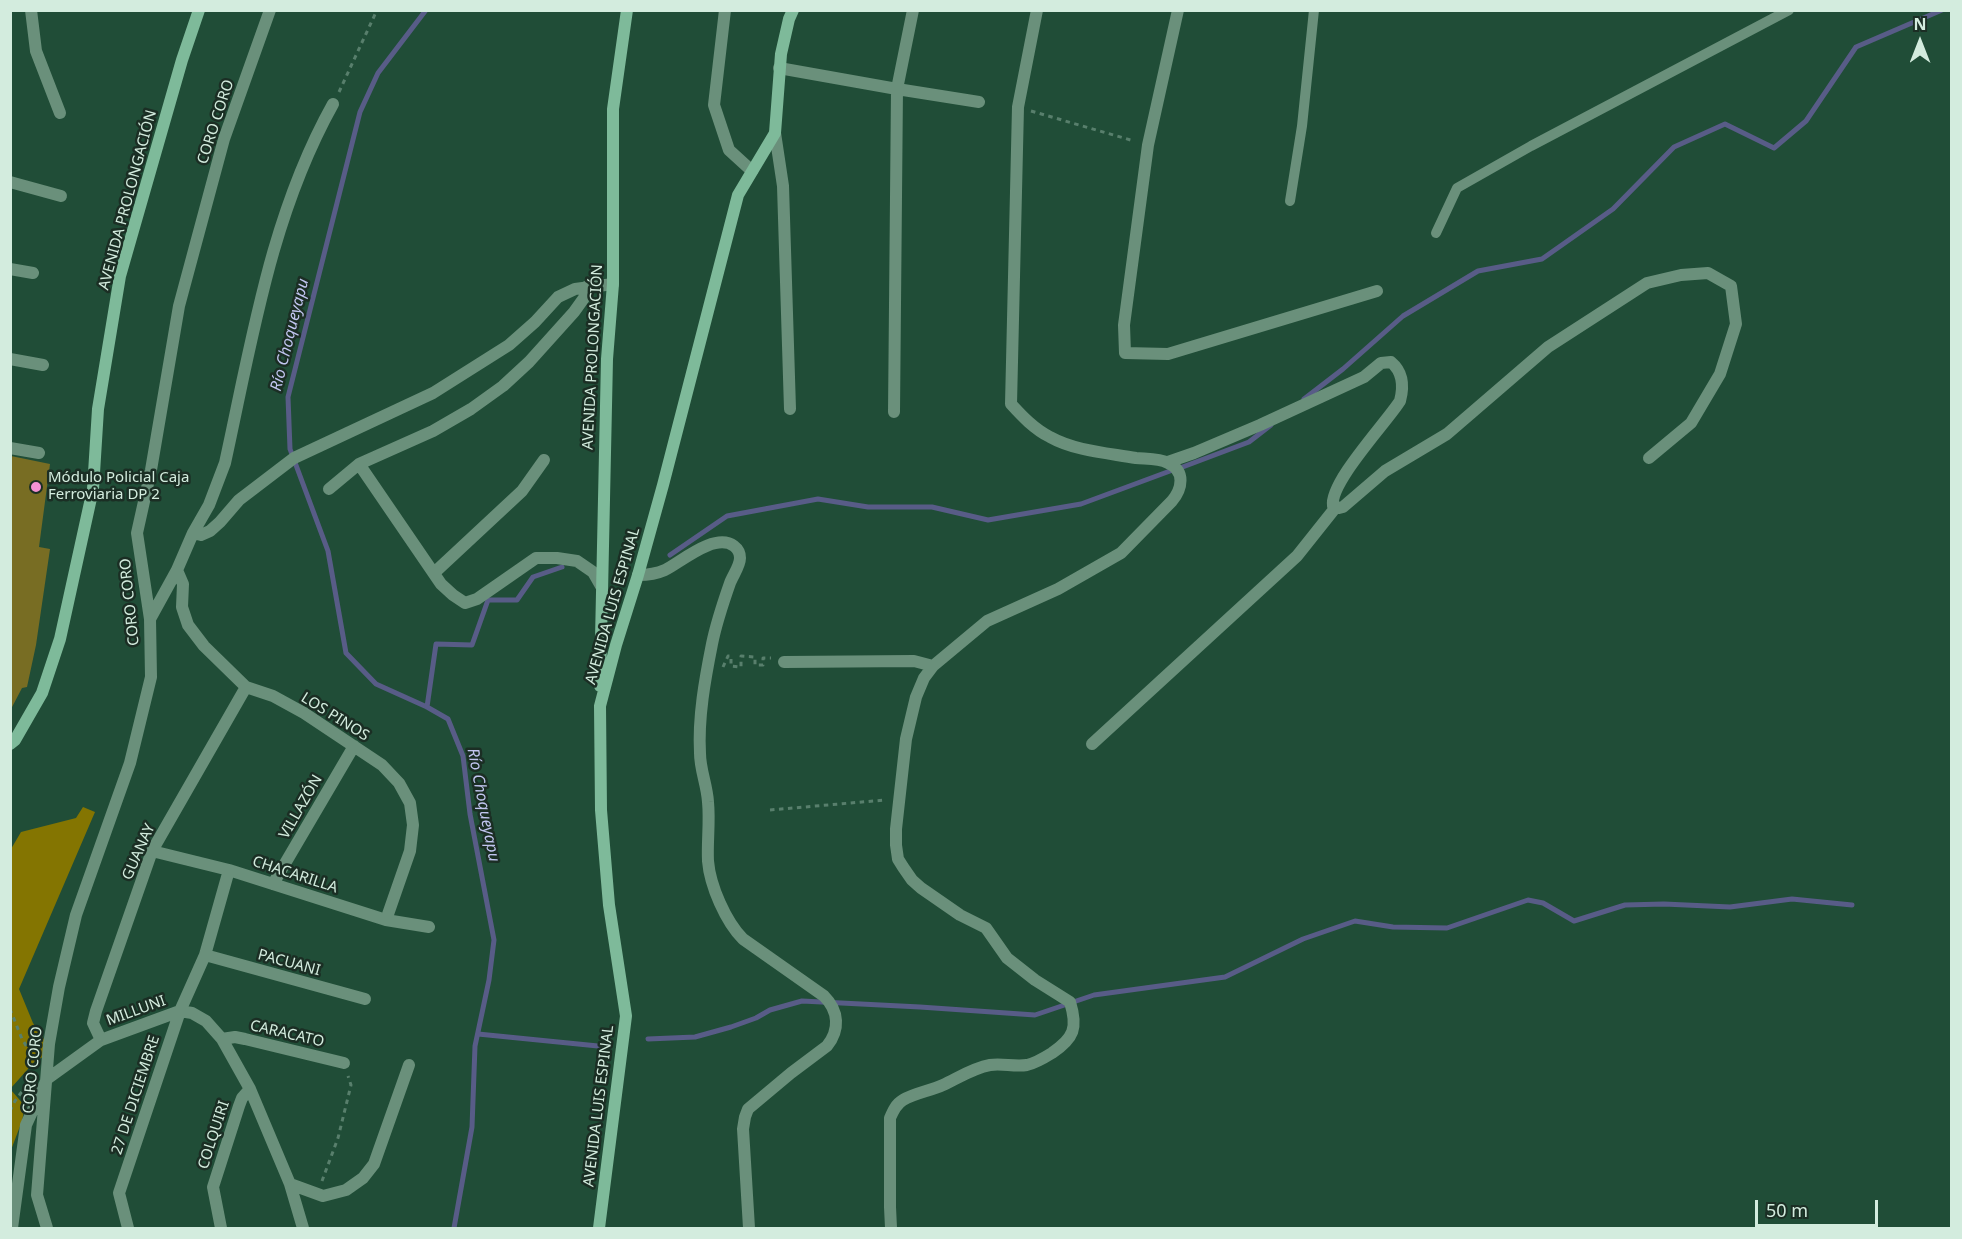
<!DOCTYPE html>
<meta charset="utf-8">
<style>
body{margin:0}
#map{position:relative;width:1962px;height:1239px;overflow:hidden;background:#204d37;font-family:"Noto Sans",sans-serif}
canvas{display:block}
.frame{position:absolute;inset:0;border:12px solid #d3ecde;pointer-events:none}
.north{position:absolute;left:1890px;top:12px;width:60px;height:60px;-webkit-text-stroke:4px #1b2e24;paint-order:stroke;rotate:0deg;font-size:16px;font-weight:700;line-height:24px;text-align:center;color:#d3ecde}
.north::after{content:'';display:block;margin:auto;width:21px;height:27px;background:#d3ecde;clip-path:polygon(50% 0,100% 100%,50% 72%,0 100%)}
.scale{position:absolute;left:1755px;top:1200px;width:123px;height:27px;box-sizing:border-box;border:3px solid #d3ecde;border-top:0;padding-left:8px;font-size:18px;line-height:21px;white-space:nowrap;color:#d3ecde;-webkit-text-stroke:4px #1b2e24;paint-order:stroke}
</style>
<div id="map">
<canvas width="1962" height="1239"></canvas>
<div class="frame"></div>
<div class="north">N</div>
<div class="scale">50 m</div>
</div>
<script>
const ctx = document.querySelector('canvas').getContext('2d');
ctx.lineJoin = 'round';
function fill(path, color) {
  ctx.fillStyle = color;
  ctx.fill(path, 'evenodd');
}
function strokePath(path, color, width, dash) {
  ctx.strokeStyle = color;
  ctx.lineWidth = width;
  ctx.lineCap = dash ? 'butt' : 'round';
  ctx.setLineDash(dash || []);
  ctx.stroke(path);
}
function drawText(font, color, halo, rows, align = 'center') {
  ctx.font = font + ' "Noto Sans",sans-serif';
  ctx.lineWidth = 5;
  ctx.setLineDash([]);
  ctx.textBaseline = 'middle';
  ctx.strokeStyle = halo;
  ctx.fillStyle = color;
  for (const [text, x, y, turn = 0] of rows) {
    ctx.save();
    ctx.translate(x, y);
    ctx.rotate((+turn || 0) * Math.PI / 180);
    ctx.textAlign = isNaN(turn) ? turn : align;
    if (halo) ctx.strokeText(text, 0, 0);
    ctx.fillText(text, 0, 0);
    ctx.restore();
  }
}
fill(new Path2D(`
 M11,456L50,464L39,547L50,549L36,645L27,687L22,688L11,709Z`), '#786d23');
fill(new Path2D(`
 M83,807L95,812L19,989L33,1023L53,1053L36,1060L11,1088V849L21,832L76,818Z
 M11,1090L25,1106L22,1121L11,1150Z`), '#847501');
strokePath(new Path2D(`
 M426,10L378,73L360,112L288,397L290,449L328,551L346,653L376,684L427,707L448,719L463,756L470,814L494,940L489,980L475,1046L472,1127L454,1228
 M1304,399L1343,369L1403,316L1478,271L1542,259L1613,209L1674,147L1725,124L1774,148L1806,121L1856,47L1942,10
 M1180,468L1249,442L1271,425
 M670,555L727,516L818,499L868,507H932L988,520L1081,504L1170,471
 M427,707L436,644L472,645L488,600H517L533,577L562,567
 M478,1034L598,1046
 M648,1039L695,1037L731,1027L756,1018L770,1010L802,1001L920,1007L1035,1015L1094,995L1225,977L1303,939L1355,921L1393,927L1447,928L1528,900L1543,903L1574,921L1625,905L1664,904L1730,907L1792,899L1852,905`), '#585c87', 5);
strokePath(new Path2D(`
 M339,92L377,10
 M1031,111L1134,141
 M723,667L728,656H731V666L741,667V656L755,657V665H763V658H771
 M770,810L885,800
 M10,1009L22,1039L33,1057
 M10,1111L15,1101L29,1082
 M322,1181L338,1138L351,1085L348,1076`), '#587f6c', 3, [4.5, 4.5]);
strokePath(new Path2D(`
 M1290,201L1302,126L1314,10
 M1436,233L1457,188L1531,146L1789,10`), '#6a907b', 10);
strokePath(new Path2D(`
 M31,10L36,51L60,113
 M725,10L714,105L729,150L752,171
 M1178,10L1148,145L1124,325L1125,353L1168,354L1377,291
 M779,68L897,89L979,102
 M775,133L783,186L790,409
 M10,182L61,196
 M10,269L33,273
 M10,359L43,365
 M894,412L897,89L913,10
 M10,448L39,453
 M1168,462L1194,453L1260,425L1364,377L1381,363L1391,362C1403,372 1404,386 1400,401C1386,423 1329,483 1333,506L1339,508L1343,507L1385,471L1447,434L1548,347L1647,283L1681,275L1708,273L1731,286L1736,324L1720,374L1691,423L1649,458
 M359,464L441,584L453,595L465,603L477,599L536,558H557L577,561L593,572L601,586
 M329,489L359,464L433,431L471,409L503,386L529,362L574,312L584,298L587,293L586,287
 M193,533L201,535L210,531L220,522L239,500L294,458L433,393L509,345L535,322L558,297L575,289L613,284
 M177,570L183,584L182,607L188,625L204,646L246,687L273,696L304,713L382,765L399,783L410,803L413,825L410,851L386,920
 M434,573L522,491L544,460
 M638,575C647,575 656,574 665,570C681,562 715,532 734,546C738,549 740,553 740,558C740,566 733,575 730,583C723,603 716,624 712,644C705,679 698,717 700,753C700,770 707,785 708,802C710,822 707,842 708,861C710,886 726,922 743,939L824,996C839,1011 840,1030 827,1046L791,1073L748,1109L745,1117L743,1129L749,1228
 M150,619L177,570L193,533L209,505L225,463C252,340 271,215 333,104
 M784,662L914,661L933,666
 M1092,744L1297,556L1336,507
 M152,851L229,870L386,920L429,927
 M273,884L354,746
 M205,955L365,999
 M222,1039L235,1037L245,1039L344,1063
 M101,1040L93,1023L96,1011L152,851L246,687
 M290,1184L323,1196L346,1190L363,1178L374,1164L409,1065
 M12,1228L26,1125L47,1079L101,1040L180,1011L192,1013L206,1021L222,1039L250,1089L290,1184L303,1228
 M47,1228L37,1195L49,1044L59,987L76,915L130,763L151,677L150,619L137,533L151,470L179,306L224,139L270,10
 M128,1228L119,1193L180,1011L205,955L229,870
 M221,1228L213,1187L239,1106L242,1098L250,1089
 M891,1228L890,1207V1118C893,1111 896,1104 903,1100C915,1093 930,1091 943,1085C958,1078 973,1068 990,1065C1002,1063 1014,1067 1027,1065C1036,1063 1044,1058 1052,1053C1074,1038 1078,1028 1070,1002L1035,980L1007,958L986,928L960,915L921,888L912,880L903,867L898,859L896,845V829L906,739L916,697L924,678L933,666L987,621L1058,589L1121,553L1172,501C1182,489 1186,471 1168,463C1159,458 1146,459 1136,458C1108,453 1075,451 1050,437C1034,429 1022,416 1011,404L1018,107L1037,10`), '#6a907b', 12);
strokePath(new Path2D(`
 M600,686L607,359L613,284V109L627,10
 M10,744L15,740L42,693L60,639L93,489L98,409L120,276L182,60L199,10
 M599,1228L626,1016L609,905L601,810L600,706L616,645L638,575L663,485L738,195L775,133L781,54L789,19L793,10`), '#7eba9a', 12);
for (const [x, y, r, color] of [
 [36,487,6,"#f491d4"]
]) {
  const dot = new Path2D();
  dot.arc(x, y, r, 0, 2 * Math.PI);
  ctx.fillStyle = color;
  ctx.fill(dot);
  strokePath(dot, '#1b2e24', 2);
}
drawText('15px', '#d3ecde', '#1b2e24', [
 ["CORO CORO",216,122,-72],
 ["AVENIDA PROLONGACIÓN",128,200,-75],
 ["AVENIDA PROLONGACIÓN",593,357,-87],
 ["CORO CORO",130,602,-96],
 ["AVENIDA LUIS ESPINAL",613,606,-74],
 ["LOS PINOS",335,717,32],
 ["VILLAZÓN",301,807,-60],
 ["GUANAY",139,852,-66],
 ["CHACARILLA",295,875,18],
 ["PACUANI",289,963,15],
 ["MILLUNI",136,1011,-20],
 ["CARACATO",287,1034,13],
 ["CORO CORO",33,1070,-84],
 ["27 DE DICIEMBRE",136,1095,-72],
 ["AVENIDA LUIS ESPINAL",599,1106,-83],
 ["COLQUIRI",214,1135,-72]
]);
drawText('15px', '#d3ecde', '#1b2e24', [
 ["Módulo Policial Caja",48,478],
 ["Ferroviaria DP 2",48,495]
], 'left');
drawText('italic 16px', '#c1c5ef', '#1b2e24', [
 ["Río Choqueyapu",290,335,-76],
 ["Río Choqueyapu",483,805,79]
]);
</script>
